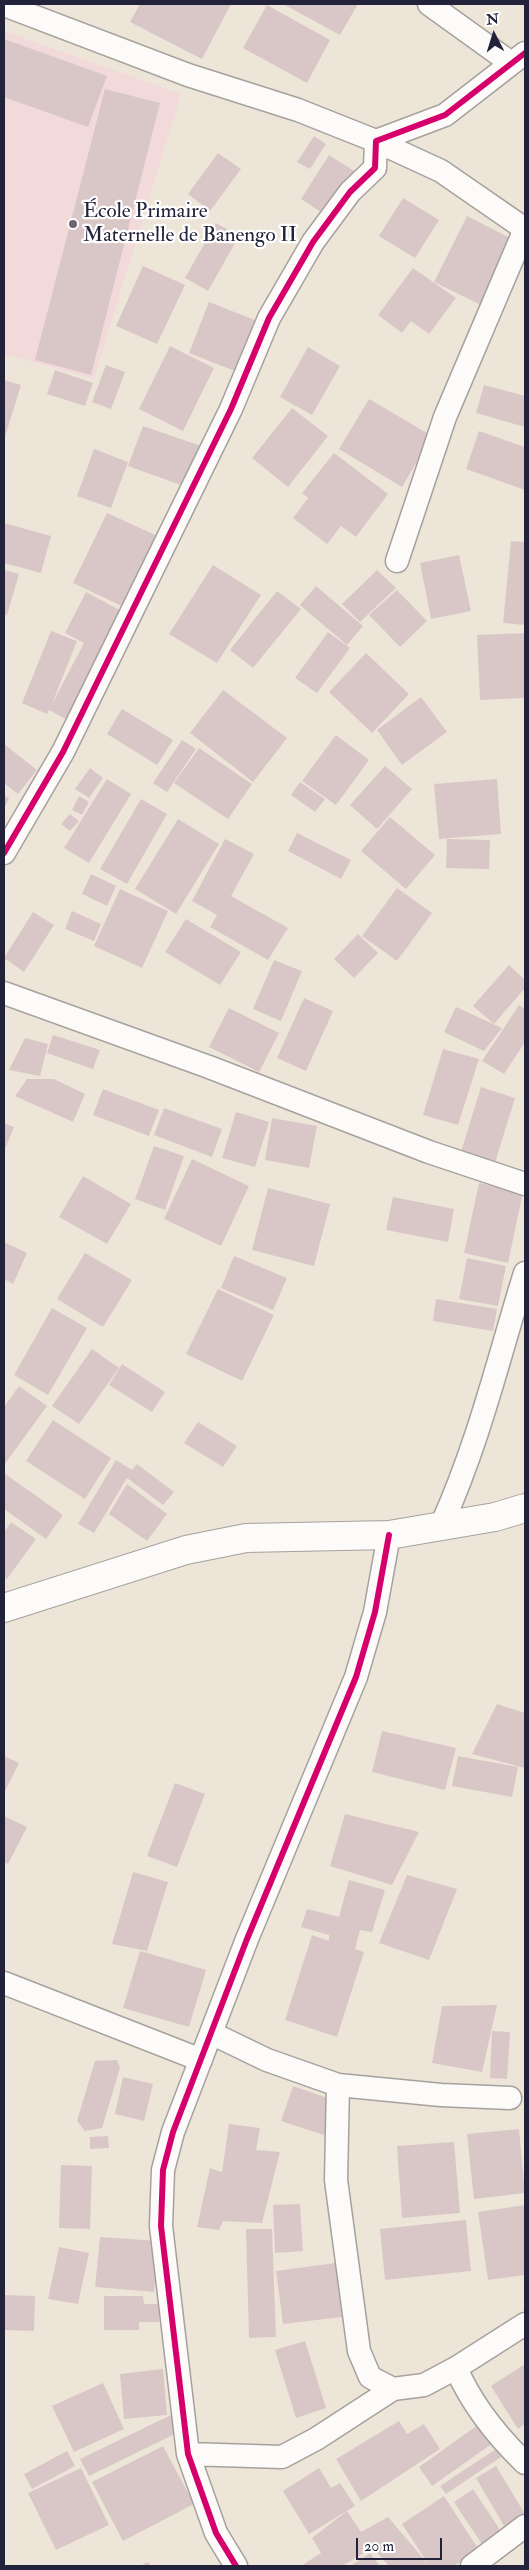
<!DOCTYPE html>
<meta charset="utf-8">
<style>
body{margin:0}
#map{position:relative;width:529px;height:2570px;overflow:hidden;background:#eee5d9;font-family:"IM FELL Double Pica",serif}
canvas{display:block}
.frame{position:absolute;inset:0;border:5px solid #22223b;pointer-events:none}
.north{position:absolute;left:469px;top:10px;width:50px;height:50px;-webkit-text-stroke:4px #fff;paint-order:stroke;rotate:355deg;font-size:14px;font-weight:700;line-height:20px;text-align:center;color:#22223b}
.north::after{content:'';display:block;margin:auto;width:18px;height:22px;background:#22223b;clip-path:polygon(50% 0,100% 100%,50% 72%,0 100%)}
.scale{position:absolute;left:356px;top:2538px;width:86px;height:22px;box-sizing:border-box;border:2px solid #22223b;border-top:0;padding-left:6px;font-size:15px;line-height:18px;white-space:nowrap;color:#22223b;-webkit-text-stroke:4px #fff;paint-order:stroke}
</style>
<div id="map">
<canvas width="529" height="2570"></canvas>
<div class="frame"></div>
<div class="north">N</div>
<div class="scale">20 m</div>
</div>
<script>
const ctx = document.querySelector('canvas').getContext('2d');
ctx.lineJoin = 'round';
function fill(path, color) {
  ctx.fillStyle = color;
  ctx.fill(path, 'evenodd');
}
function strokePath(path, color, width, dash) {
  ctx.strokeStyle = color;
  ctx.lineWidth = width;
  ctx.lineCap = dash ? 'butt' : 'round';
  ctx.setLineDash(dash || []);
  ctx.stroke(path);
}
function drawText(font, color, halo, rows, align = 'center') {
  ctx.font = font + ' "IM FELL Double Pica",serif';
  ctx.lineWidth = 4.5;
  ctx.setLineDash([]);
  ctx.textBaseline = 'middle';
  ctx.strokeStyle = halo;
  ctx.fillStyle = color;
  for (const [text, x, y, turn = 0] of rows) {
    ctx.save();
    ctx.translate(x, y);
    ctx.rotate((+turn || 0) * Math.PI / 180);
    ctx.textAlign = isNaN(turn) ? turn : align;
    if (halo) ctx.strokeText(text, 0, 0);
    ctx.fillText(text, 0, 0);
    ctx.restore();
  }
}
fill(new Path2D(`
 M4,31L181,94L94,379L4,354Z`), '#f2d9da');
fill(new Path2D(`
 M140,4H231L202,59L130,22Z
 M283,4H358L340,35Z
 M267,5L330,40L307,83L243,48Z
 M4,39L107,76L88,127L4,97Z
 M105,89L160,103L91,375L35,360Z
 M314,136L326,144L310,169L297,162Z
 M218,153L241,169L210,211L188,194Z
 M329,155L362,176L333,220L301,199Z
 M403,198L439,220L415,258L379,236Z
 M467,216L514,240L481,305L434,282Z
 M216,223L239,236L208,291L185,278Z
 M143,266L185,285L157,344L116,326Z
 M413,268L456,298L429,334L411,321L402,333L378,315Z
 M209,302L265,324L245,375L189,353Z
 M170,346L214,368L183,431L139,409Z
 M308,347L340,366L312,415L280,397Z
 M106,365L125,372L111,409L92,402Z
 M55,370L93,383L85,406L47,394Z
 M4,380L21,385L4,440Z
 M484,385L525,396V427L476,413Z
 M369,399L432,436L402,487L339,449Z
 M292,408L328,436L288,487L252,458Z
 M143,426L204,447L189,488L128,466Z
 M479,431L525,447V490L466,469Z
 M94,449L128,462L111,508L77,496Z
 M334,453L388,494L356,537L341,526L327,544L293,518L308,498L302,493Z
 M107,513L162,538L128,609L73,583Z
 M4,523L51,536L41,573L4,563Z
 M511,541L525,542V625L503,623Z
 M459,555L471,611L431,619L420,563Z
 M213,565L261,595L217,663L169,634Z
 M4,570L19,574L7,615L4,614Z
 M377,570L396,588L360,622L342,604Z
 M316,586L363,626L347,645L300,605Z
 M397,590L427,621L400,647L369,615Z
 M277,591L301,609L253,668L230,650Z
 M86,592L125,613L69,721L49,710L47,714L22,703L51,631L77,641L52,704L84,643L65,633Z
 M328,632L350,648L317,693L295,678Z
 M525,633V698L480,700L477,635Z
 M366,653L409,694L372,733L329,692Z
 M223,690L287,738L253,782L190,733Z
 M421,697L447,732L402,765L377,730Z
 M122,709L173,740L157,765L107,734Z
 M336,735L369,760L336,805L302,781Z
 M182,740L196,749L167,792L153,783Z
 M4,744L37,770L18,794L4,783Z
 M199,748L252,784L228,819L174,783Z
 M385,766L412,789L377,829L350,805Z
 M90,768L103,778L89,798L75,789Z
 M107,779L131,794L89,863L64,848Z
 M497,779L501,834L439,839L434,784Z
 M300,782L325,799L315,812L291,795Z
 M4,796L9,798L4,809Z
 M79,796L89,802L82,815L72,810Z
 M141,799L167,814L127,884L100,869Z
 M70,814L79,821L70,831L61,824Z
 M390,817L435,855L406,889L361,851Z
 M178,819L219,844L176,914L135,889Z
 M297,833L351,860L341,879L288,851Z
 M225,839L254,854L231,896L288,928L268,960L210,927L217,915L192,901Z
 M447,839L490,840L489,869L446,868Z
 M91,874L116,886L107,906L82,894Z
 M397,888L432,913L397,961L362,936Z
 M120,889L168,911L142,968L94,946Z
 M72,911L101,924L94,941L65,929Z
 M33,912L54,925L24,972L4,958Z
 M186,919L241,952L220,985L165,952Z
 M358,934L378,953L354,978L334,959Z
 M274,960L302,971L281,1021L253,1009Z
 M509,965L525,980V988L494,1024L473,1006Z
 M304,998L333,1011L306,1071L277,1058Z
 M519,1005L525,1009V1042L504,1074L482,1061Z
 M456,1007L502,1028L484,1051L444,1032Z
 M229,1008L279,1033L259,1072L209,1047Z
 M53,1035L100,1050L93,1069L47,1053Z
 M25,1038L48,1044L40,1076L9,1070Z
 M443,1049L479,1059L458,1125L423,1115Z
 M27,1079H54L85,1094L73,1122L15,1096Z
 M481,1087L515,1098L494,1166L460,1155Z
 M103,1089L159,1110L149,1136L93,1115Z
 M164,1108L222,1129L212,1157L154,1135Z
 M236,1112L269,1122L255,1167L222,1158Z
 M272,1118L317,1126L309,1168L265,1160Z
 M4,1123L14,1127L4,1151Z
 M154,1146L184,1156L165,1210L135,1199Z
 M192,1159L249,1186L221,1246L164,1219Z
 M83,1176L131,1204L107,1244L59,1217Z
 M479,1183L523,1192L508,1263L464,1253Z
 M268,1188L330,1204L314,1266L252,1250Z
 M393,1197L454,1209L448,1242L386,1230Z
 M4,1242L27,1253L13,1284L4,1279Z
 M85,1253L132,1280L103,1327L57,1299Z
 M234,1256L287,1278L273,1310L221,1288Z
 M467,1258L506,1266L498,1306L459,1299Z
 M218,1289L274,1315L242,1381L186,1354Z
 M436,1299L497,1309L493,1331L433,1321Z
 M52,1308L87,1328L48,1395L14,1375Z
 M92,1349L119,1368L79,1424L52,1406Z
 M122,1364L165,1392L152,1412L109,1385Z
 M19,1386L47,1406L4,1465V1407Z
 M53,1420L111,1458L85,1499L26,1461Z
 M198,1422L237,1446L223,1467L184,1443Z
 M116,1460L132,1470L137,1464L174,1492L163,1505L127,1478L94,1533L78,1524Z
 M4,1473L63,1515L46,1539L4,1509Z
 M127,1484L167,1514L147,1541L109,1514Z
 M11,1522L36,1539L7,1579L4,1576V1532Z
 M497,1704L525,1713V1768L472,1754Z
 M382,1731L456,1748L445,1790L372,1772Z
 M4,1756L19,1763L4,1793Z
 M458,1756L518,1767L512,1797L452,1786Z
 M175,1783L205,1794L177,1867L147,1856Z
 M345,1814L419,1832L392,1885L330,1866Z
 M4,1816L27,1827L8,1864L4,1862Z
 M133,1872L168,1882L147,1951L112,1944Z
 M407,1875L457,1889L429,1960L379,1943Z
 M349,1880L385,1890L372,1932L360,1930L355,1949L364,1952L337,2037L285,2020L312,1935L329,1941V1935L301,1927L307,1909L339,1917Z
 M140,1951L206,1970L189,2027L123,2008Z
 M497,2005L482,2072L432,2063L442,2006Z
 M492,2031L510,2032L507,2079L490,2078Z
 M117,2060L120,2068L102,2128L85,2131L77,2121L95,2061Z
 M123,2077L153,2084L144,2121L115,2114Z
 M293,2086L336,2101L324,2135L281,2121Z
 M229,2124L260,2128L256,2150L280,2152L262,2223L223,2221L219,2230L197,2227L210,2168L222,2172Z
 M519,2129L525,2193L474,2199L467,2134Z
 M108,2136L109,2148L90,2149V2137Z
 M454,2142L460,2213L402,2218L397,2146Z
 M61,2165L92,2166L90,2229L59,2228Z
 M300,2204L303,2251L275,2253L273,2205Z
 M525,2205V2275L488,2280L478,2212Z
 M466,2220L471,2271L385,2280L380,2229Z
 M246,2229H272L276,2337L249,2338Z
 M100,2237L159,2241L154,2292L95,2287Z
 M59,2247L89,2253L78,2304L48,2299Z
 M335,2263L342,2317L283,2324L276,2271Z
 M4,2295L35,2296L34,2331L4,2330Z
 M104,2296H143L144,2304H159V2322H139V2330H104Z
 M305,2341L326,2408L296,2418L275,2350Z
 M525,2364V2424L518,2429L491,2386Z
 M163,2369L167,2415L124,2419L120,2374Z
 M103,2383L124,2429L74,2452L52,2406Z
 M173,2414L181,2431L89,2476L80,2459Z
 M399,2421L407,2434L424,2424L440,2449L361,2501L336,2459Z
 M482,2422L496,2441L432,2486L419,2467Z
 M163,2446L194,2504L123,2541L92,2482Z
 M496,2449L501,2457L446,2494L440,2486Z
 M67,2451L75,2466L32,2489L24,2474Z
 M496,2466L525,2514V2520L507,2531L476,2478Z
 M81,2468L109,2525L56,2550L28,2493Z
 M319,2468L331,2488L340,2483L355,2506L309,2534L283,2491Z
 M473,2489L506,2539L487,2552L454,2502Z
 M444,2496L479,2550L454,2566H389L373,2548L342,2566H301L321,2553L312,2538L347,2511L361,2532L388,2517L429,2565L402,2524Z
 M370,2553L380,2566H351Z
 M148,2562L151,2566H140Z`), '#d9c7c7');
const street = new Path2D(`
 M429,4L511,63
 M4,5L188,75L298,110L376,141L441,171L525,229
 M397,561L445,417L525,229
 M4,853L63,752L231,409L269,318L313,242L350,192L375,168L376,141L445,115L525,53
 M4,993L209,1067L429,1152L525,1184
 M441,1526C479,1442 498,1360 525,1273
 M4,1983L201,2060
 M211,2033L267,2060L338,2085L441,2095L510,2098
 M338,2085L336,2180L359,2351L370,2377L393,2389
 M456,2368C472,2405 496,2435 525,2463
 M188,2454L282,2457L316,2439L393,2389L424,2385L456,2368L525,2324
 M236,2566L216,2533L188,2454L161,2226L163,2170L173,2132L247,1939L356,1677L375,1612L389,1535
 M472,2566L525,2526`);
const secondary = new Path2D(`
 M4,1608L186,1550L246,1538L389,1535L495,1517L525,1508`);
strokePath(street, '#a6a19d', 25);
strokePath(secondary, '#a6a19d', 30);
strokePath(street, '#fcfbf9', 22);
strokePath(secondary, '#fcfbf9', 28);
strokePath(new Path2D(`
 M4,853L63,752L231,409L269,318L313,242L350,192L375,168L376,141L445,115L525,53
 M236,2566L216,2533L188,2454L161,2226L163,2170L173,2132L247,1939L356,1677L375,1612L389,1535`), '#d6006c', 6);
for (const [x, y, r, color] of [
 [73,224,5,"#696672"]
]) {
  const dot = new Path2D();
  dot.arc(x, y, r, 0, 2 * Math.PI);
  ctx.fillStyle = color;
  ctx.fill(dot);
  strokePath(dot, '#fff', 2);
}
drawText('21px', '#22223b', '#fff', [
 ["École Primaire",83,212],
 ["Maternelle de Banengo II",83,236]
], 'left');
</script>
